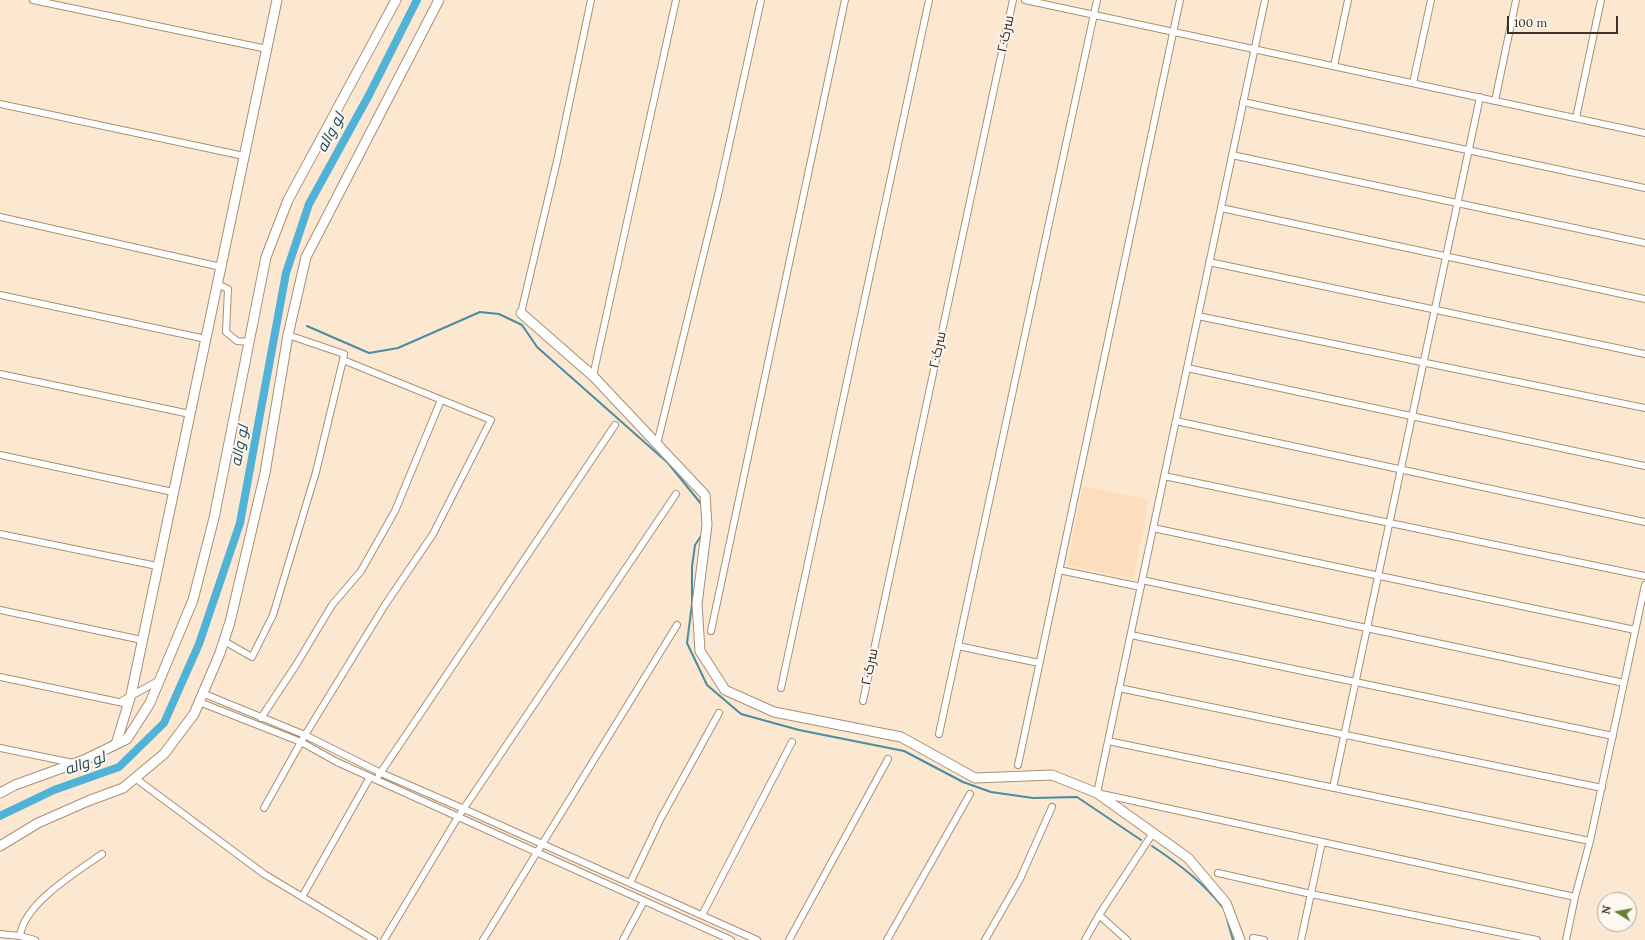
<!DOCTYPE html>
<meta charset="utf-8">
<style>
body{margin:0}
#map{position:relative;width:1645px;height:940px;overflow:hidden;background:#fce7d1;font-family:Lora,serif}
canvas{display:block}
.north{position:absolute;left:1597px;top:892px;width:40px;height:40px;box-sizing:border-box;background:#fdf7f2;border:1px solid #b0a8a1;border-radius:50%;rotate:281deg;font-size:11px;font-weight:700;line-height:16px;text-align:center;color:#3c3227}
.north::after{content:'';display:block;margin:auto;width:14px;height:18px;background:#678033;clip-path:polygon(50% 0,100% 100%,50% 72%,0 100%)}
.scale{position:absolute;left:1507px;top:16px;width:111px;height:18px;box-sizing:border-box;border:2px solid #3c3227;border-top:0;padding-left:5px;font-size:12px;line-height:14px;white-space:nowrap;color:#3c3227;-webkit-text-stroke:3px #fdf7f2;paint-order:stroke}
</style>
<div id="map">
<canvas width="1645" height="940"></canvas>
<div class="north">N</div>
<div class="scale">100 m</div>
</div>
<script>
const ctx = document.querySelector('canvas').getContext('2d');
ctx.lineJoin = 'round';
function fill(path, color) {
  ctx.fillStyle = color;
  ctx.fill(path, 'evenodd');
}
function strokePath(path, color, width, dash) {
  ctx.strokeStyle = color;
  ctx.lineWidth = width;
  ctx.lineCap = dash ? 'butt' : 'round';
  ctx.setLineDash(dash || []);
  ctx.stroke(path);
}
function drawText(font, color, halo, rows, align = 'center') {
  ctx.font = font + ' Lora,Cairo,serif';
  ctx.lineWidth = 4;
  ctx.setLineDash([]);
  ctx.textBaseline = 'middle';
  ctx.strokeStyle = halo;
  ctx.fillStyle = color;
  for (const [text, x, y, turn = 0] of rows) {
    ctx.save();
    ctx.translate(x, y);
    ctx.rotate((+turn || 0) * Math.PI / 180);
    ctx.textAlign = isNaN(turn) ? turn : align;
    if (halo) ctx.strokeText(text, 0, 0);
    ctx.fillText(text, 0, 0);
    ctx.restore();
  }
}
fill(new Path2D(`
 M1083,486L1149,500L1133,579L1067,565Z`), '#fddebc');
strokePath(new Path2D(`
 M307,326L369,353L398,348L480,312L499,314L522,325L537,347L668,463L702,505
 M703,533L695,545L692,567V604L687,643L707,685L741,714L799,730L904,751L963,782L991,792L1033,798L1077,797L1141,840
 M1152,846C1179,864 1204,883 1224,909
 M1227,919L1233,940`), '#4a8ca2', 2);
strokePath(new Path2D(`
 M0,816L54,790L119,767L164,723L199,644L240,523L286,273L309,204L369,95L417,0`), '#50b2d6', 8);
const street = new Path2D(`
 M33,0L267,49
 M1025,0L1645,133
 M1265,0L1097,793L1575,897
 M1334,66L1348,0
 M1413,83L1431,0
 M1495,101L1516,0
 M1243,102L1645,188
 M0,104L244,156
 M1576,118L1601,0
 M1232,155L1645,243
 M1221,208L1645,299
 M0,217L221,267
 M1209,262L1645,354
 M217,284L228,289L226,332L237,341L249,342
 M0,295L206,339
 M521,313L557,161L591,0
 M1198,316L1645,408
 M1187,368L1645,466
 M0,374L190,414
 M593,376L676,0
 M1176,421L1645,522
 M657,444L718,195L761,0
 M0,455L173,492
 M1164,476L1645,576
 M1153,528L1635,630
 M0,534L157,566
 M1059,570L1141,587
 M1142,580L1624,683
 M0,610L142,640
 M711,631L845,0
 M1131,635L1613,736
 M224,641L252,657L273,615L316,472L343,360
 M958,646L1039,663
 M0,677L128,704
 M781,688L929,0
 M1119,688L1602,788
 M202,693L305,735L381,773L464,809L757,940
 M863,701L1013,0
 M120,702L160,680
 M199,702L301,742L337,762L412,796L731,940
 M261,718L296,665L332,605L361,571L395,511L441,400
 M939,734L1097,0
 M1108,741L1590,841
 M0,748L73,763
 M1018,765L1180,0
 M379,775L615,425
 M135,778L264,874L374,940
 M1333,788L1480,97
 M264,808L305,735L385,605L433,534L491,420L343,360L344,354L288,335
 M1218,873L1311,894L1537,940
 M630,883L661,818L719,713
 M302,897L370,777
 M702,915L792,742
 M1099,915L1127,940
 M0,934L20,936L35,940
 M20,936C24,903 77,872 102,854
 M1253,938L1264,940
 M384,940L458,817L676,494
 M483,940L677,625
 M623,940L644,901
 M789,940L888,759
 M887,940L970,794
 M985,940L1020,879L1052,807
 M1085,940L1099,915L1153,833
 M1301,940L1322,842
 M1566,940L1575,897L1590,841L1645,585`);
const secondary = new Path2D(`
 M521,313L593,376L705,495L707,525L697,604L700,651L725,690L774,712L901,737L975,778L1052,775L1097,793L1188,858L1226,903L1240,940
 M116,744L131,695L277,0
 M0,793L15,785L84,760L127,739L150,703L193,600L214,518L266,257L288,200L396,0
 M0,846L38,823L88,801L123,788L164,754L194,714L220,653L230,622L265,473L288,335L306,257L439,0`);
strokePath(street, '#a79076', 8);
strokePath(secondary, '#a79076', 11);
strokePath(street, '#fff', 6);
strokePath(secondary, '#fff', 9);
drawText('14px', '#3c3227', '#fdf7f2', [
 ["سرک۲۰",1006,34,-78],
 ["سرک۲۰",938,350,-78],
 ["سرک۲۰",870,667,-78]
]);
drawText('italic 15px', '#1d4757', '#fdf7f2', [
 ["لو واله",331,133,-62],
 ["لو واله",240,446,-79],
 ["لو واله",85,764,-19]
]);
</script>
